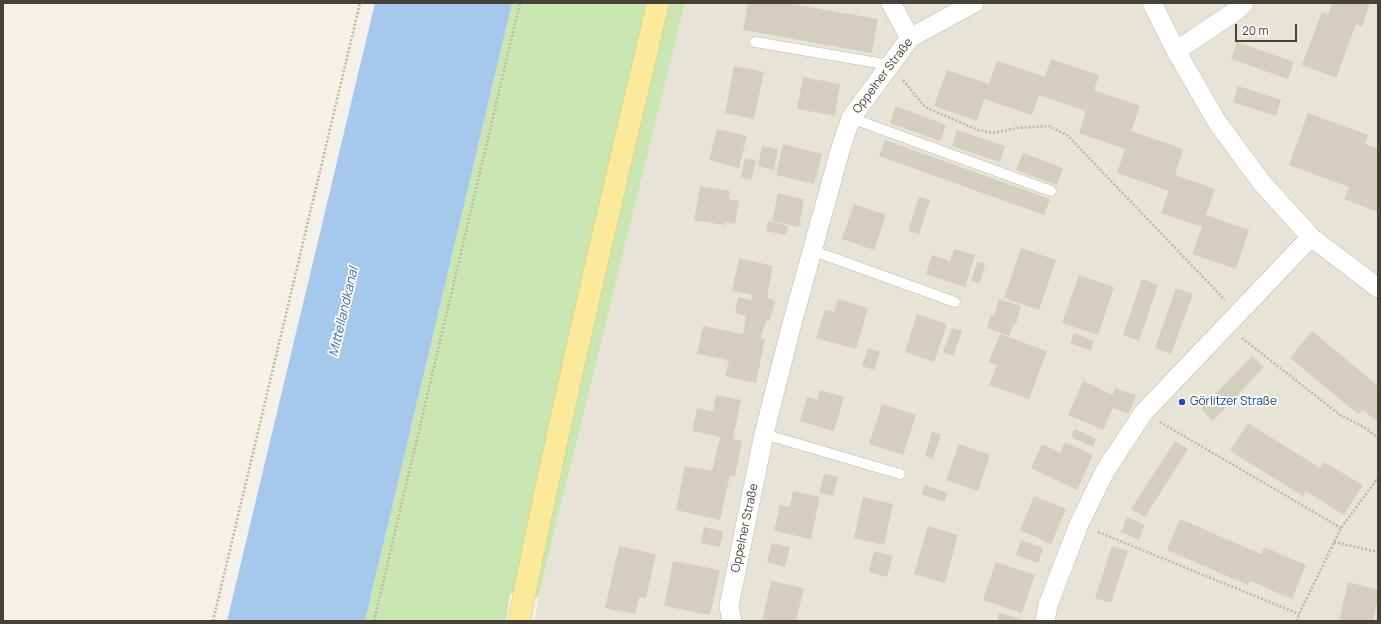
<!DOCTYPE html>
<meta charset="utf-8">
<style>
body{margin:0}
#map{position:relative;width:1381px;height:624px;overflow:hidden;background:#f3f1e8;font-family:Manrope,sans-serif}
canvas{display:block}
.frame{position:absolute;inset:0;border:4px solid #464237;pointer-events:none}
.scale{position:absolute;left:1235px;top:24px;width:62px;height:18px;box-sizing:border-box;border:2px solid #464237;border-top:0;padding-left:5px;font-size:12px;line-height:14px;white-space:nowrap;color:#464237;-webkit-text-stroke:3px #fff;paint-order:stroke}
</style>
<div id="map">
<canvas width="1381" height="624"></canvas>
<div class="frame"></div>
<div class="scale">20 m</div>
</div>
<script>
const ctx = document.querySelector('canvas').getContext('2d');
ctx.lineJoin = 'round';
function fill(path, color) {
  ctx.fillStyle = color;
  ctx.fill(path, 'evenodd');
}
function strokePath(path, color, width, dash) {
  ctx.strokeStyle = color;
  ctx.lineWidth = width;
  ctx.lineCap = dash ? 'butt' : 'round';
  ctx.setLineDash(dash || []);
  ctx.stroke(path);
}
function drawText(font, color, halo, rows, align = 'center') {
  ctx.font = font + ' Manrope,sans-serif';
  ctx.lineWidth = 3.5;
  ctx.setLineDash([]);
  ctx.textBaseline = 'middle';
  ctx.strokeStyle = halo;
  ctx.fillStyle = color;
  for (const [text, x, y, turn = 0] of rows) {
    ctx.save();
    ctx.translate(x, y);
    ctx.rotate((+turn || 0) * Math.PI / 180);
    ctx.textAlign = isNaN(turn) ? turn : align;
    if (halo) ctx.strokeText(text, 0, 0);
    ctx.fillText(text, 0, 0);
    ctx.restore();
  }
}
fill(new Path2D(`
 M685,3H1378V621H535L538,598Z`), '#e7e3d6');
fill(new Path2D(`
 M512,3H685L538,598L510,593L506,621H365Z`), '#c9e6b2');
fill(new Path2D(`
 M375,3H512L365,621H227Z`), '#a7c8ed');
fill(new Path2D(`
 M748,3H786L878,19L872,53L743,30Z
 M1332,3H1370L1362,27L1356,24L1336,78L1302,65L1322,12L1328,14Z
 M1237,42L1294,62L1288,79L1231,59Z
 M1051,59L1099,75L1094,90L1140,106L1131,131L1183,149L1175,175L1215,189L1206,215L1249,230L1236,269L1192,254L1202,227L1161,213L1169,191L1117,173L1125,149L1079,133L1086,111L1039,95L1032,115L984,99L977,121L934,106L947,70L989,84L997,61L1045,77Z
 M734,66L764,72L754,119L725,113Z
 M803,77L840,84L835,116L797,109Z
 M1238,86L1281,100L1276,116L1233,102Z
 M896,106L946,125L940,141L890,123Z
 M1308,113L1368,135L1365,144L1378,149V212L1344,199L1349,187L1289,165Z
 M717,129L747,136L739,168L709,160Z
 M957,130L1005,146L1000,162L952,146Z
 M885,140L1050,199L1044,215L879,156Z
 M783,144L822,154L814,184L776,175Z
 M762,146L778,149L774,170L758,166Z
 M1023,153L1063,168L1057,185L1016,170Z
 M745,158L756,161L751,180L741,177Z
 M700,186L730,191L729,199L739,201L735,224L725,222L724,225L694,220Z
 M778,193L804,199L799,227L772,221Z
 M919,197L930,200L919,234L908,231Z
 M854,204L886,215L874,250L842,239Z
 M768,221L788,226L786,235L766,231Z
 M1021,248L1056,260L1039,310L1004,298Z
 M954,249L975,255L965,287L926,274L932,255L950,261Z
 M739,258L773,266L767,298L775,300L770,321L766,320L761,338L765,339L756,383L725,376L729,360L697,354L703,326L743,334L746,316L735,313L738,297L752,300L753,295L732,291Z
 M977,262L985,264L980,283L971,281Z
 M1079,275L1114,287L1098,335L1062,323Z
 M1142,279L1158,285L1139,341L1123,335Z
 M1176,288L1193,294L1171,354L1155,348Z
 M838,299L868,308L856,349L816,338L825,310L834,312Z
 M999,299L1021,306L1016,324L1001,319L1014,324L1009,336L987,328L991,315L994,316Z
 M917,314L947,324L934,362L905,352Z
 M952,328L962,331L953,356L943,352Z
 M1312,331L1378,386V422L1363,410L1358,414L1290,358Z
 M1074,333L1094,341L1091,351L1070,343Z
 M1000,334L1047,351L1029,399L989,385L997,365L989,362Z
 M868,348L880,352L874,370L862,366Z
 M1252,356L1264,367L1213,421L1201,409Z
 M1083,381L1113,395L1115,388L1136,395L1129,414L1113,408L1103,430L1068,415Z
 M820,390L844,397L834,431L800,421L807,397L817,400Z
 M716,395L741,400L733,439L742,441L735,476L730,475L720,520L676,510L685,466L712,471L720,437L692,431L697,408L713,412Z
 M882,404L916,415L903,455L869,444Z
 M1248,423L1320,468L1324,462L1363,485L1344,515L1306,491L1303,496L1230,451Z
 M1075,429L1096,439L1093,447L1071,437Z
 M932,432L941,434L933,459L925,456Z
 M1175,441L1188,449L1145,517L1131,509Z
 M1065,442L1093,455L1077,490L1031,468L1042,444L1060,453Z
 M959,444L990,455L978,491L946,480Z
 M824,474L838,477L833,496L819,493Z
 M925,485L947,493L944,502L921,494Z
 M793,491L820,497L811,539L774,531L780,505L790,507Z
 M1034,496L1066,509L1051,544L1020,530Z
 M863,497L893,504L884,545L854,538Z
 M1127,517L1145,525L1139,540L1121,532Z
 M1180,519L1261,554L1264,547L1306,565L1292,599L1250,581L1248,585L1167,550Z
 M928,526L958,535L945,583L914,574Z
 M704,527L723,531L720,547L701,543Z
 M1021,540L1043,548L1038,563L1016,555Z
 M772,543L790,547L785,567L767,562Z
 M619,546L656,554L646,598L639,597L635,614L605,608Z
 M1112,546L1128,551L1111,603L1095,598Z
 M874,551L893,556L887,577L869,572Z
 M673,561L720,570L710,615L664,606Z
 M996,562L1035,575L1022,613L983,600Z
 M771,581L804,588L796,621H762Z
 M1348,582L1378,590V599L1373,621H1339Z
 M999,613L1021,619V621H997Z`), '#d4cebe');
const service = new Path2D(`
 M755,42L890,65
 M851,118L1051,191
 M811,250L955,302
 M764,434L900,474`);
const minor = new Path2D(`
 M891,3L910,38
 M1152,3L1176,51L1217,122L1262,183L1311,237L1378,288
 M1176,51L1237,10L1244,3
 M732,621L729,606L764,434L791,327L841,147L851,118L910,38L974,3
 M1045,621L1048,605L1079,524L1105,471L1144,412L1311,237`);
const primary = new Path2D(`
 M519,621C560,414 609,209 658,3`);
strokePath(service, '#bebaab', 11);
strokePath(minor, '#bebaab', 20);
strokePath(primary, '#dfc96a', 23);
strokePath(new Path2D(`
 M903,80L925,107L978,130L993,133L1017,128L1049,126L1067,135L1225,300
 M1242,338L1340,415L1364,427L1378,438
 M1160,422L1341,528
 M1098,532L1299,614
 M1334,542L1378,552
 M213,621L360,3
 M374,621L520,3
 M1297,621L1299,614L1341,528L1378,478`), '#bfb79d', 2.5, [2, 2]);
strokePath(service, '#fff', 10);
strokePath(minor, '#fff', 19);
strokePath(primary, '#faea9a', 22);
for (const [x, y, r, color] of [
 [1182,402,4,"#1a4fb4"]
]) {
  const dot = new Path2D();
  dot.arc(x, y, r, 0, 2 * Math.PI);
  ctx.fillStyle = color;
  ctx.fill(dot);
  strokePath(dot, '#fff', 1.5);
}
drawText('12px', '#464237', '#fff', [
 ["Oppelner Straße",883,76,-53],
 ["Oppelner Straße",745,528,-78]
]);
drawText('12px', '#164399', '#fff', [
 ["Görlitzer Straße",1190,402]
], 'left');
drawText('italic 13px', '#346cae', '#fff', [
 ["Mittellandkanal",344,312,-77]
]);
</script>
